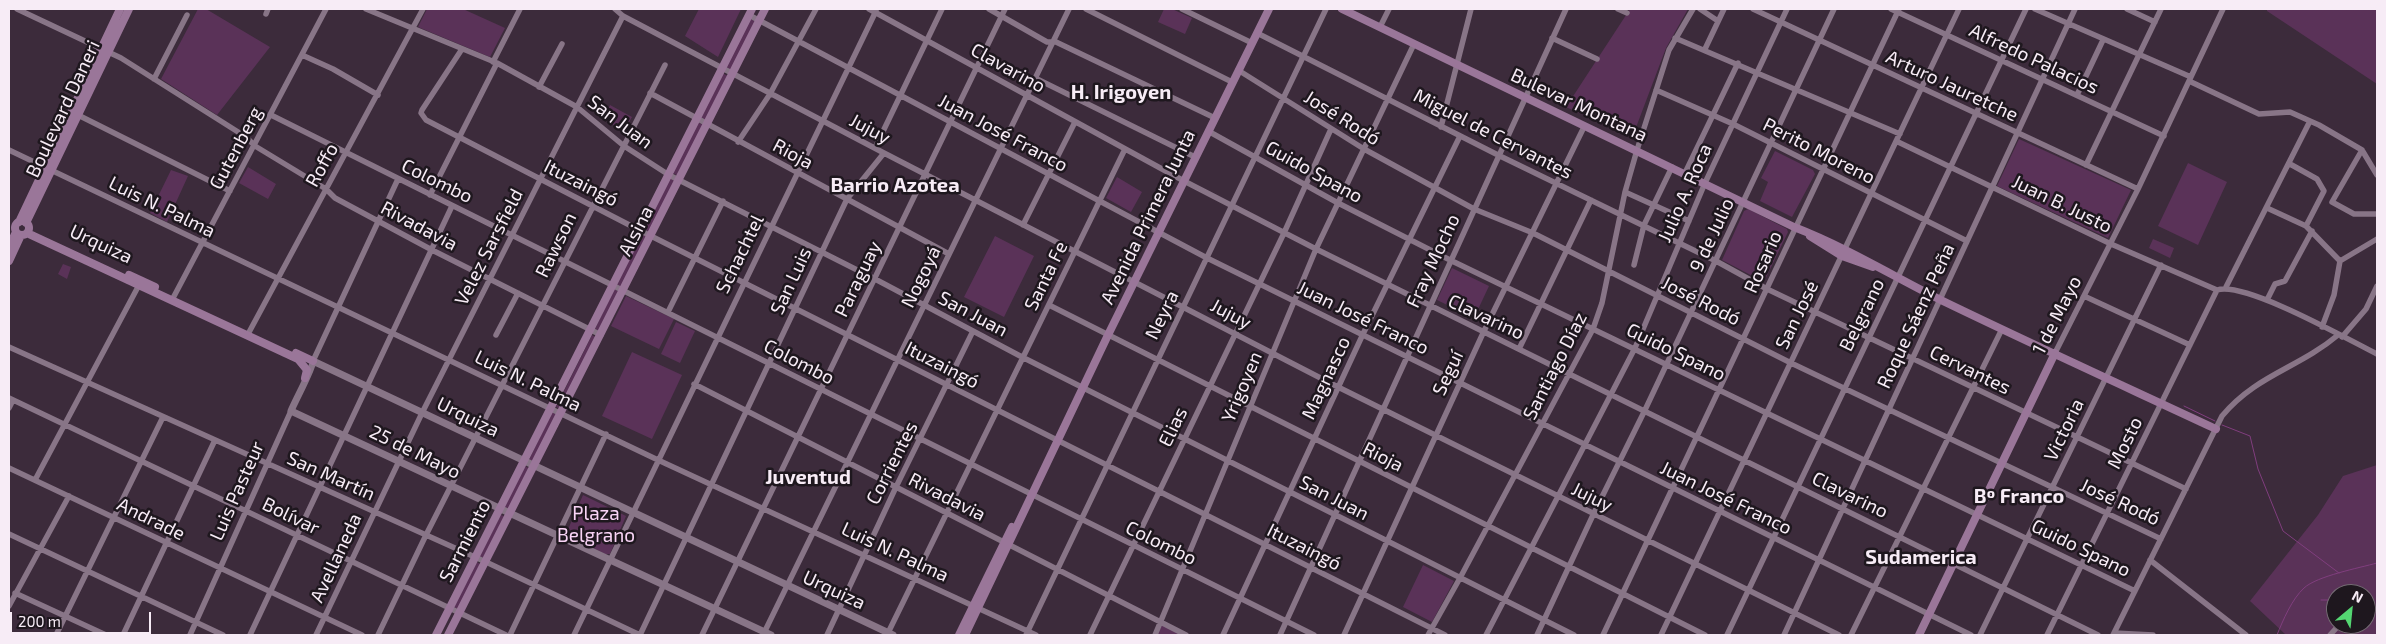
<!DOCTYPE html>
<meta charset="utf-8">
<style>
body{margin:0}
#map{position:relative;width:2386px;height:644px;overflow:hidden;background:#3c2b3b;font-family:"Exo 2",sans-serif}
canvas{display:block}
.frame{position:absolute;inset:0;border:10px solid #f7ecf6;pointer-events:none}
.north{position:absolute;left:2326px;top:584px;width:50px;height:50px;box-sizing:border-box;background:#1e171e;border:1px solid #756c74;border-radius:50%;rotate:28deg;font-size:14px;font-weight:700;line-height:20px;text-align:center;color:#f7ecf6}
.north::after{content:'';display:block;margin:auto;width:18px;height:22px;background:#54d672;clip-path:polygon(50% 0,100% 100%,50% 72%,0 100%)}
.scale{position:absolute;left:10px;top:612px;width:141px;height:22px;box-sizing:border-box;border:2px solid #f7ecf6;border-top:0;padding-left:6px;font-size:15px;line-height:18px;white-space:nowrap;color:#f7ecf6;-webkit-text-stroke:4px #1e171e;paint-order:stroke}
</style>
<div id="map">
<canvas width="2386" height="644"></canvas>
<div class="frame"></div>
<div class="north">N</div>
<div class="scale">200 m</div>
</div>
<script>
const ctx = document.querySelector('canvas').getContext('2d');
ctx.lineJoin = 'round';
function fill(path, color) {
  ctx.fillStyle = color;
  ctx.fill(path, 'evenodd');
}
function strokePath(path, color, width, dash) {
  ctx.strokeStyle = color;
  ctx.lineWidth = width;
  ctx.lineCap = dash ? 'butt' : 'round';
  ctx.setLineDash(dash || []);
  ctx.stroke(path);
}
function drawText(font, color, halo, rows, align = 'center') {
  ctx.font = font + ' "Exo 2",sans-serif';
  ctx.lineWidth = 5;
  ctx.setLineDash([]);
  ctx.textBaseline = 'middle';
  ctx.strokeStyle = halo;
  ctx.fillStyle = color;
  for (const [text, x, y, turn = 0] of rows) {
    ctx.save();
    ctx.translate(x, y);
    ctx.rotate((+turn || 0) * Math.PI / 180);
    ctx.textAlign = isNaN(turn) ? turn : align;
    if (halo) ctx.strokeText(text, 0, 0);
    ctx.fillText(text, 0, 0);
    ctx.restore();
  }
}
fill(new Path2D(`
 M198,9H206L270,47L217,115L161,79Z
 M427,9H463L505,28L490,57L418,27Z
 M699,9H741L718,57L685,36Z
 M1164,9H1172L1192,18L1185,34L1158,22Z
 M1630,9H1688L1666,48L1632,138L1566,107Z
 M2267,9H2377V84L2267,11Z
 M750,19L756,21L731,70L726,67Z
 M722,73L728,76L706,121L700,118Z
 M610,105L632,117L624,131L603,119Z
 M698,122L703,125L678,176L673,173Z
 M2019,139L2131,190L2108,238L1997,186Z
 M1775,151L1813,170L1815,174L1792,217L1760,201L1768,182L1761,178Z
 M2188,163L2227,182L2198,245L2158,226Z
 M248,167L276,184L268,199L239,183Z
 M171,170L188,176L167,222L150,213Z
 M671,176L677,179L650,232L644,229Z
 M1117,177L1142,192L1131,212L1106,198Z
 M1748,209L1787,229L1788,232L1764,282L1722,260L1744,211Z
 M642,234L648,237L622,288L617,285Z
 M995,236L1034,256L1004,317L964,297Z
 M2153,239L2174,248L2170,258L2149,248Z
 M63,264L71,267L67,279L58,274Z
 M1452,268L1489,286L1474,318L1437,300Z
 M614,289L620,292L600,332L595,329Z
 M626,296L674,319L659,349L611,326Z
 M676,322L695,331L680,363L661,354Z
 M592,335L597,338L561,409L556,407Z
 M632,352L682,375L652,439L602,416Z
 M552,412L558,415L534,462L529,460Z
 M2377,465V635H2286L2250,601L2318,515L2343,476ZM2336,594H2366V624H2336Z
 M525,466L530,469L509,509L504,508Z
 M583,495L626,516L610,554H605L566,534Z
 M501,515L504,516L485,558L479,557Z
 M477,562L480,564L460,608L457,609L454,607Z
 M1423,565L1454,581L1432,622L1403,607Z
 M1162,625L1183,635H1157Z`), '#5a3258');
strokePath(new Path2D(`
 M2184,406L2215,421
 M2222,425L2250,436L2258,469L2283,531L2339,573
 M2321,600H2336
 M2366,608L2377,613
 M2277,635C2283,620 2292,599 2304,588C2317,576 2359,568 2377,563`), '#803e7e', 1);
strokePath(new Path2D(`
 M17,9L121,58L246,137L255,146L326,189L335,198L432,250L601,335
 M366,9L497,63L577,107L624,146L669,175L875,279L1022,357L1574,635
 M615,9L623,16L884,153L1338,387L1839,635
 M869,9L1184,181L1316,249L2098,635
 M989,9L1047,42H1056L1215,118
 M1086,9L1232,82
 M1182,9L1252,43
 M1618,9L1627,13
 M1700,9L1718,21
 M1753,9L2138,189
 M1891,9L2164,136
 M2035,9L2191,77
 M2127,9L2155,22
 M266,14L268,9
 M749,15L1207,258L1971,635
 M1380,27L1389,9
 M1257,33L1498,155L1716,261L1767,289L2186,489
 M1552,38L1597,59
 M1675,38L1900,134
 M462,49L422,110L421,113L426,120L641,231L1445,635
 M1705,49L1724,9
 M302,55L333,69L378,95
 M493,62L520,9
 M1238,70L1364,149L1474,209L1533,233L1791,363L2161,539
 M1035,78L1195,157
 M154,79L187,15
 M2189,81L2259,114L2290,112L2319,125L2362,150L2377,175
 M539,87L562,44
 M1656,90L1733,124L1967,241
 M650,93L949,254
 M2077,95L2103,40
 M76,114L230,191
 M271,115L1314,635
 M1441,127L1471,9
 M1208,131L1338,203L1450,260L2135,591
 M1896,141L2111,244L2217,290
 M738,142L770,94L816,9
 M875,148L942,9
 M9,150L658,460L1036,635
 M2362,150L2332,202L2354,214H2377
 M2290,164L2317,179L2324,191L2306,226
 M2086,165L2161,9
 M1685,173L1738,63
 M1625,192L1689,221
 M430,195L497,63
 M2267,208L2306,226L2340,261
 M1023,225L1075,122
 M1634,265L1644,225L1672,167
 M2226,287L2310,121
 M2217,290C2245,281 2347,339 2377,354
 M2084,296L2190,345
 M172,300L326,9
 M2267,300L2275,284L2285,281L2312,231
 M1049,305L1705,635
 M668,312L723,201
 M2322,327L2334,295L2340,261L2377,239
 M496,335L518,293
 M247,336L423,9
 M2342,337L2366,309L2377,286
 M9,347L486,562L640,635
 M1519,349L1591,200
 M2055,353L2138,189L2223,9
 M313,361L398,179
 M694,384L1186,635
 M9,398L506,635
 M9,408L13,400
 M9,468L362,635
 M35,480L139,285
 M9,534L223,635
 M2150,560L2246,635
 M15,593L106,635
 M9,606L69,496
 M2114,633L2153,635
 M56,635L163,417
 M123,635L215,440
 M190,635L291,411
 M250,635L452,206
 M316,635L422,413L623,16
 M378,635L426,535L665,65
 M510,635L606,434
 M574,635L876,11
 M640,635L847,199L884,153
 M702,635L1005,9
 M763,635L1069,9
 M827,635L896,487L973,331
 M887,635L1125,149
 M1026,635L1326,9
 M1090,635L1284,233L1331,129
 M1155,635L1316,249L1414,44
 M1223,635L1363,334L1460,136
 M1280,635L1566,9
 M1344,635L1484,331L1584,127
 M1428,635L1460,578L1593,329L1602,303L1625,192L1637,150L1669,50L1693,9
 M1486,635L1635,348L1705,183L1787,9
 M1537,635L1593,515L1645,410L1834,9
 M1603,635L1899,9
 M1661,635L1959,9
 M1727,635L2026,9
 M1784,635L2075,9
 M1851,635L2002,329
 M1980,635L2161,265
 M2047,635L2217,290
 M2113,635L2222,416C2256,375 2299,368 2338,335
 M2330,635L2340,624`), '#887587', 5.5);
strokePath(new Path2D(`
 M771,635L291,411C294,403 314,366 313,361L893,635`), '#887587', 7);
strokePath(new Path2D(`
 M1342,9L1794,227C1848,248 1896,278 1947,303C2036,346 2126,387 2216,429
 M15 228a7 7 0 1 1 14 0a7 7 0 1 1-14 0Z
 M19,222L120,9
 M26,223L129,9
 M27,233L298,359L307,370L305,378
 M1810,236L1842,256L1873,267
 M9,247L16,232
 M9,261L21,235
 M129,275L155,287
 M296,353L313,361
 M436,635L752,9
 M448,635L765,9
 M959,635L1012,527
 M965,635L1108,335L1269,9
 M1919,635L2055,353`), '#9a7699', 8);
drawText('19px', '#f7ecf6', '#1e171e', [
 ["Alfredo Palacios",2034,59,25],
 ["Clavarino",1008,68,29],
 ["Arturo Jauretche",1952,86,25],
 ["Bulevar Montana",1579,105,25],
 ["Boulevard Daneri",63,109,-65],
 ["José Rodó",1342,118,32],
 ["San Juan",620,122,37],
 ["Jujuy",870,129,28],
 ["Juan José Franco",1003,133,28],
 ["Miguel de Cervantes",1493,134,27],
 ["Gutenberg",236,148,-62],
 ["Perito Moreno",1819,151,27],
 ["Rioja",793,154,28],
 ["Roffo",322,165,-61],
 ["Guido Spano",1314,172,29],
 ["Colombo",437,181,26],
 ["Ituzaingó",581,183,27],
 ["Julio A. Roca",1685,193,-66],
 ["Juan B. Justo",2062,204,26],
 ["Luis N. Palma",162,207,26],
 ["Avenida Primera Junta",1148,217,-64],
 ["Rivadavia",419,226,28],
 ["Alsina",636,231,-63],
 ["9 de Julio",1712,235,-65],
 ["Urquiza",101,244,25],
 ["Rawson",556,245,-64],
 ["Velez Sarsfield",489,247,-63],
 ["Schachtel",740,254,-64],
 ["Fray Mocho",1433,261,-65],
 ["Rosario",1763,262,-66],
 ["Santa Fe",1046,276,-64],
 ["Nogoyá",921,277,-64],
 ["Paraguay",858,279,-64],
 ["San Luis",791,281,-65],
 ["José Rodó",1701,301,27],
 ["San Juan",973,314,28],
 ["Jujuy",1231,314,28],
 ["Neyra",1162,315,-64],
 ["San José",1797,315,-64],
 ["Belgrano",1862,315,-64],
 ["1 de Mayo",2057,315,-63],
 ["Roque Sáenz Peña",1916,316,-65],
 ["Clavarino",1486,317,25],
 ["Juan José Franco",1363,318,26],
 ["Guido Spano",1676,352,26],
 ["Colombo",799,362,27],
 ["Ituzaingó",942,365,27],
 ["Santiago Díaz",1555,366,-63],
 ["Cervantes",1970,370,26],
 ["Seguí",1448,373,-65],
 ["Magnasco",1326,378,-65],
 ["Luis N. Palma",528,381,26],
 ["Yrigoyen",1242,387,-67],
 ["Urquiza",468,417,26],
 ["Elias",1173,427,-64],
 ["Victoria",2064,430,-64],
 ["Mosto",2125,443,-64],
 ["25 de Mayo",415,452,26],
 ["Rioja",1383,457,27],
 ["Corrientes",892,463,-63],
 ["San Martín",331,476,24],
 ["Luis Pasteur",237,491,-66],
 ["Clavarino",1850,495,26],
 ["Rivadavia",947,497,27],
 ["Jujuy",1592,497,26],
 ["San Juan",1334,498,27],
 ["Juan José Franco",1726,498,26],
 ["José Rodó",2120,502,25],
 ["Bolívar",291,516,26],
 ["Andrade",151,519,26],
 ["Sarmiento",465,541,-63],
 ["Colombo",1161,543,26],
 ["Ituzaingó",1304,547,27],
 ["Guido Spano",2081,548,26],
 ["Luis N. Palma",895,552,25],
 ["Avellaneda",336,558,-65],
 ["Urquiza",834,590,25]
]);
drawText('19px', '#f9d4f6', '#1e171e', [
 ["Plaza",596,514],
 ["Belgrano",596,536]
]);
drawText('bold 20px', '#f7ecf6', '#1e171e', [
 ["H. Irigoyen",1121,92],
 ["Barrio Azotea",895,185],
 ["Juventud",808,477],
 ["Bº Franco",2019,496],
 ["Sudamerica",1921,557]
]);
</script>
